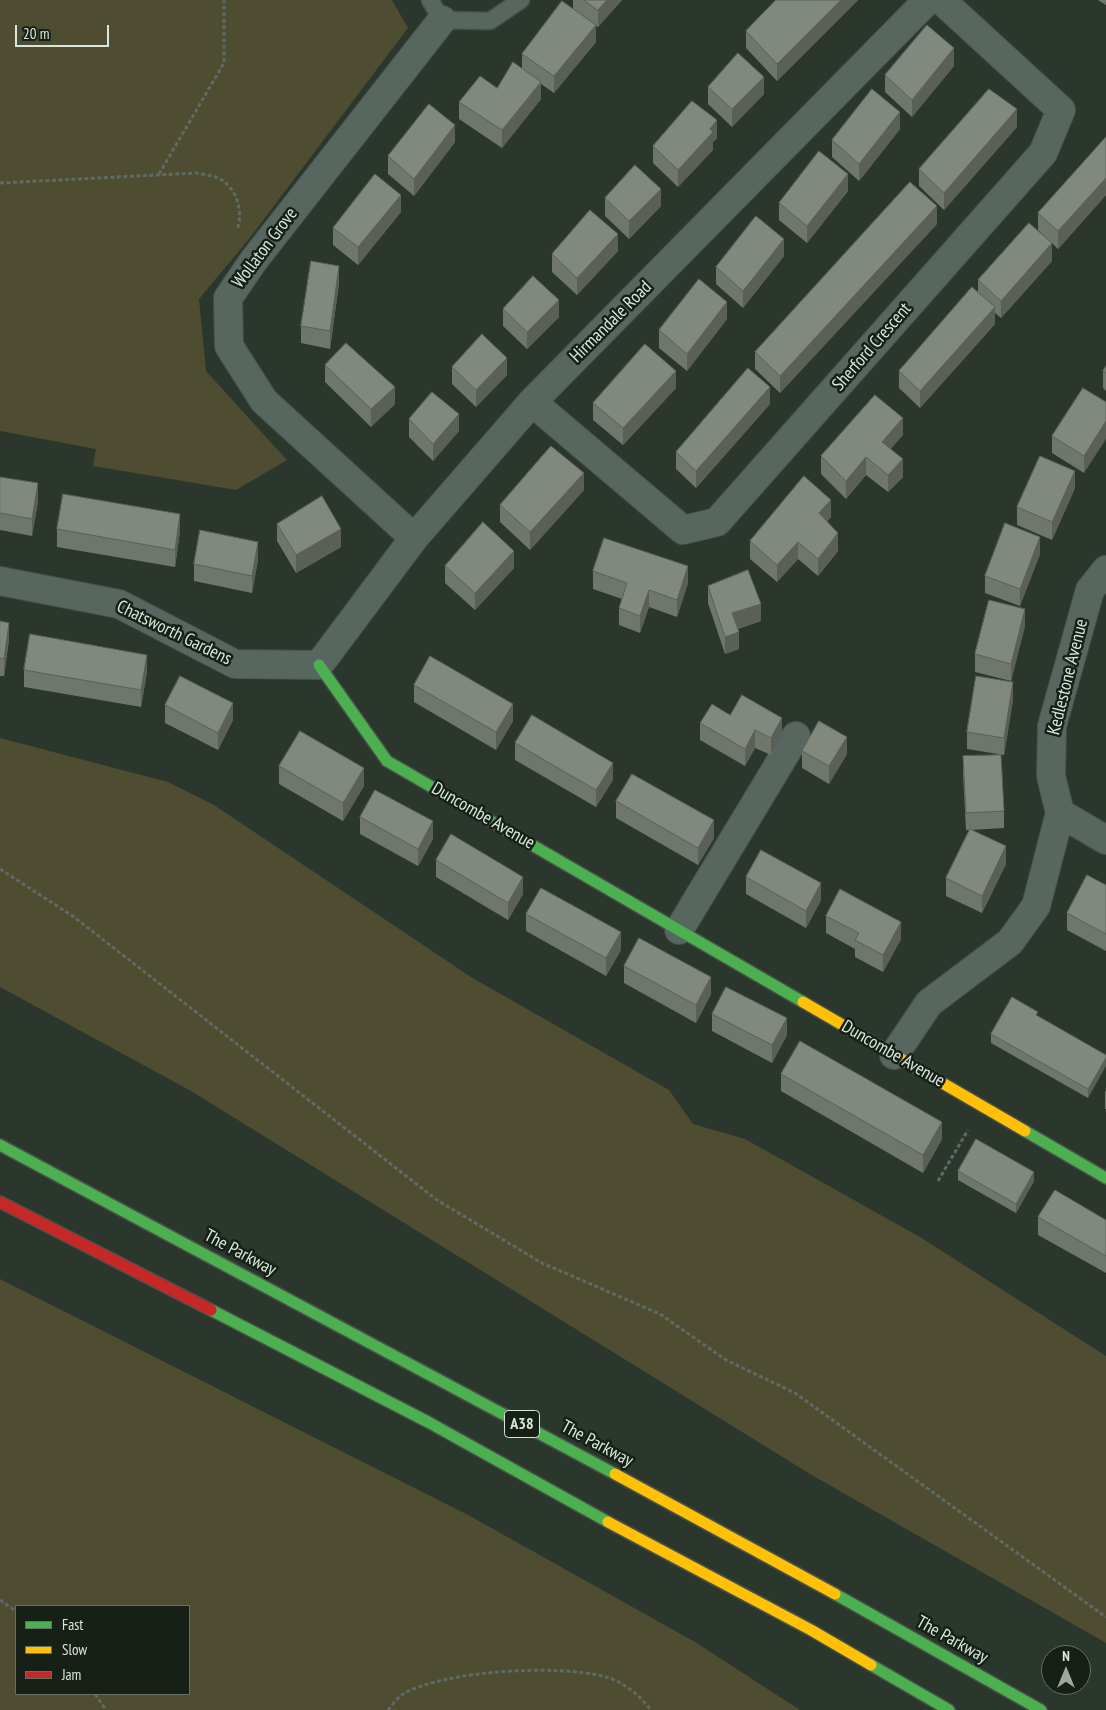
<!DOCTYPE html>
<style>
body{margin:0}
#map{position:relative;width:1106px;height:1710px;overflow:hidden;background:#2b372c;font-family:"PT Sans Narrow",sans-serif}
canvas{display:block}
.legend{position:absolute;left:15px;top:1605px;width:175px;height:90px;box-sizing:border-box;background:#162017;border:1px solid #647065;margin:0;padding:6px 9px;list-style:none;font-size:15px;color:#d9e7da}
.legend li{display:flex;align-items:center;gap:10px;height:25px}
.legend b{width:25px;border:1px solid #647065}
.north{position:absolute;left:1041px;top:1645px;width:50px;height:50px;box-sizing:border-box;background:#162017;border:1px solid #647065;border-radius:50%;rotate:0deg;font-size:14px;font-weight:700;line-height:20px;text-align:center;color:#d9e7da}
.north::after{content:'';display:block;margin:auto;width:18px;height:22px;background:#9ca99d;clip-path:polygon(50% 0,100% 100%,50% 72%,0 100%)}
.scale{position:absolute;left:15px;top:25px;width:94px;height:22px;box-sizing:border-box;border:2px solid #d9e7da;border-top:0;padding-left:6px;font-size:15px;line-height:18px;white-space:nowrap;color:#d9e7da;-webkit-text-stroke:4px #162017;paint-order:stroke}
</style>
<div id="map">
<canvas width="1106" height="1710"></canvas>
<ul class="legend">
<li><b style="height:6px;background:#4caf50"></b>Fast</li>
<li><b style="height:6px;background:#ffc107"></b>Slow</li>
<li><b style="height:6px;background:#c62828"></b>Jam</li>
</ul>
<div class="north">N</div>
<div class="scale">20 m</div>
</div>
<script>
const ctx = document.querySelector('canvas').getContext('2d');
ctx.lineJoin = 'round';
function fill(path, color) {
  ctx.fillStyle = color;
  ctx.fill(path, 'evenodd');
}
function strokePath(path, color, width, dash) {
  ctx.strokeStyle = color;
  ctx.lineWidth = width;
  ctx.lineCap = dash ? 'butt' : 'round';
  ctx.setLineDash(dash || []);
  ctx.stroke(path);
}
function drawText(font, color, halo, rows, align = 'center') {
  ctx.font = font + ' "PT Sans Narrow",sans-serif';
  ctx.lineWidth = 5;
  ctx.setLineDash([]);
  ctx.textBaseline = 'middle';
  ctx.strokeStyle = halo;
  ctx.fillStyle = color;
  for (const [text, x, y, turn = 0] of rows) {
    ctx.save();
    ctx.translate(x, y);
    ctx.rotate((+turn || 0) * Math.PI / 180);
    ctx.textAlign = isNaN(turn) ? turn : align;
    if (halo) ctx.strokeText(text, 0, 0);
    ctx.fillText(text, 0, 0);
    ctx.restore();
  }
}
fill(new Path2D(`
 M0,0H392L408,28L249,239L199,299L206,371L287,460L236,490L93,466L96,449L0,431Z
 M0,738L168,782L214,805L471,977L669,1090L693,1124L745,1139L920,1237L1106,1356V1643L810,1474L191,1091L0,987Z
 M0,1279L470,1516L695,1642L800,1710H0ZM16,1606H189V1694H16Z`), '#4e4c31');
const lane = new Path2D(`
 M430,0L442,20L490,21L521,0`);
const street = new Path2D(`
 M532,402L683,530L717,522L1043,153L1061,110L941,0
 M414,538L264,401L229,346L228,298L254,260L442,20
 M0,581L119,604L235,664L319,665L414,538L532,402L928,0
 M1060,813L1106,840
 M679,930L796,736
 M894,1055L929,1003L1010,942L1036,906L1060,813L1051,776L1052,726L1090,590L1106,570`);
const fast = new Path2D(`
 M319,665L387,761L803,1002
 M1025,1131L1106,1178
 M0,1145L615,1474
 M211,1310L428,1422L608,1522
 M835,1594L1041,1710
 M871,1665L949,1710`);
const slow = new Path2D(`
 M803,1002L1025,1131
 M615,1474L835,1594
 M608,1522L811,1630L871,1665`);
const jam = new Path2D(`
 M0,1202L211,1310`);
strokePath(lane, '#485249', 19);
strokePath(street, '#485249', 30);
strokePath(fast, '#485249', 14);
strokePath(slow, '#485249', 14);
strokePath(jam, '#485249', 14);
strokePath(new Path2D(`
 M159,174L224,63V0
 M0,183L196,173C202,174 210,175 216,177C236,185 244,210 237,230
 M0,869L74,917L437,1200L542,1263L660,1314L726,1360L795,1393L1106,1617
 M938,1181L968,1130
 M0,1600L16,1611
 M95,1694L106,1710
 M388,1710C392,1705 398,1697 403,1694C445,1670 560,1664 606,1677C623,1681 641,1697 651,1710`), '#5e6b64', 3, [4, 2.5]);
strokePath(lane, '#57675f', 16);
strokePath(street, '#57675f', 28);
strokePath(fast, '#4caf50', 11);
strokePath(slow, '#ffc107', 11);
strokePath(jam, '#c62828', 11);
fill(new Path2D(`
 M573,0H622L598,27L596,26V42L554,93L541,84V99L502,148L459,119V102L497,88L522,68V54L573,9Z
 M776,0H858L777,81L746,48V31Z
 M1098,0H1106V5Z
 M954,66L912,117L885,92V75Z
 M708,87L764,94L732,127L708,104Z
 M1017,127L944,210L919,186V169Z
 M900,129L859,181L832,157V140Z
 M1106,137V195L1058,249L1038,230V213Z
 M717,138L713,142V150L678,187L653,163V146Z
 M455,142L414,196L388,174V156Z
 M848,191L807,243L779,220V203Z
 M605,198L661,206L629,239L605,216Z
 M401,212L358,265L333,245V228Z
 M937,224L780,393L755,369V352Z
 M618,251L577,295L552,272V254Z
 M784,256L743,308L716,284V267Z
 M1052,261L1001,318L995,313V324L920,408L899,388V371L978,292V280Z
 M339,283L330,349L301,343V326Z
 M503,309L559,317L527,349L503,326Z
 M727,319L687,371L659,348V330Z
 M325,365L395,404L371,427L325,382Z
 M1106,366V391L1103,388V371Z
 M452,367L507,375L476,407L452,384Z
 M676,388L623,445L593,420V403Z
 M1106,402L1084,473L1052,453V436Z
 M770,404L696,488L676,469V452Z
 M409,419L459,431L433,461L409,437Z
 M903,435L890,449L903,477L888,492L866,475L846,499L821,474V456Z
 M0,477L38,501L32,536L0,530Z
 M1075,488L1052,540L1017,525V507Z
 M584,490L530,550L500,522V505Z
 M831,517L827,521L838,551L818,576L798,559L777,582L750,559V541Z
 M277,524L341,547L296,573L277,541Z
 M57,529L180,531L175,567L57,547Z
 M1040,554L1020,606L985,593V576Z
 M258,560L252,593L194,581V564Z
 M445,566L514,568L475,610L445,583Z
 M593,571L688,583L677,617L649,607L640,633L619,625V608L622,599L593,589Z
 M708,586L761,621L738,629L739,649L725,654L708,603Z
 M0,621L9,640L4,676H0Z
 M1025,626L1011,681L975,672V654Z
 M24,670L147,672L141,707L24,687Z
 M414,685L513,721L496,750L414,702Z
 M1013,700L1004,755L967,749V732Z
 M165,705L233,720L218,750L165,723Z
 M730,715L782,736L771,755L755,748L745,766L700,740V723Z
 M515,743L613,780L596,807L515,760Z
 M802,751L847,754L829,784L802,768Z
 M963,756L1004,811V828L971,830L1006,864L982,913L946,896V878L970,830H966L963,774Z
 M279,766L364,786L343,821L279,784Z
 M616,801L714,838L698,865L616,818Z
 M360,817L433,839L418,866L360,834Z
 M436,860L523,894L508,920L436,877Z
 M746,877L821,900L806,928L746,894Z
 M1106,885V951L1067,930V913Z
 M526,914L621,950L606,976L526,931Z
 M826,916L901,939L883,972L855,957V949L826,933Z
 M624,966L711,994L696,1023L624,983Z
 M712,1014L787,1035L772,1063L712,1031Z
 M1038,1016L1106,1055L1088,1098L991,1043V1034Z
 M781,1074L942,1139L923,1173L781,1091Z
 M1106,1090V1109H1105V1092Z
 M958,1171L1034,1181L1016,1213L958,1180Z
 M1038,1217L1106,1220V1273L1038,1235Z`), '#6f766c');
fill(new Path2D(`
 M607,0H622L598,27V10Z
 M841,0H858L777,81V64Z
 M596,25V42L554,93V76Z
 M954,48V66L912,117V100Z
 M764,77V94L732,127V109Z
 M541,82V99L502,148V130Z
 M1017,109V127L944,210V193Z
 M900,112V129L859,181V164Z
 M717,120V138L713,142V150L678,187V170Z
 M455,125V142L414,196V179Z
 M848,174V191L807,243V226Z
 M1106,178V195L1058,249V231Z
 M661,189V206L629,239V221Z
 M401,195V212L358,265V247Z
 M937,206V224L780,393V376Z
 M618,234V251L577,295V278Z
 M784,239V256L743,308V291Z
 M1052,243V261L1001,318V301Z
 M339,266V283L330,349V331Z
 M559,300V317L527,349V332Z
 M727,302V319L687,371V354Z
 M995,307V324L920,408V391Z
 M507,358V375L476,407V390Z
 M676,371V388L623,445V428Z
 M395,387V404L371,427V409Z
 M770,387V404L696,488V471Z
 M459,414V431L433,461V444Z
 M903,418V435L882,459V442Z
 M1106,421V439L1084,473V456Z
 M866,457V475L846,499V481Z
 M903,459V477L888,492V475Z
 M1075,471V488L1052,540V522Z
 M584,473V490L530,550V532Z
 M38,483V501L32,536V519Z
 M831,500V517L819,530V513Z
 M180,514V531L175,567V550Z
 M341,529V547L296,573V555Z
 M838,533V551L818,576V559Z
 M1040,537V554L1020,606V589Z
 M258,542V560L252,593V576Z
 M798,542V559L777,582V565Z
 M514,551V568L475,610V593Z
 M688,566V583L677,617V600Z
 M649,590V607L640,633V616Z
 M761,604V621L732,630V613Z
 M1025,609V626L1011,681V664Z
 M9,623V640L4,676V659Z
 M739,632V649L725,654V637Z
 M147,655V672L141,707V690Z
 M1013,682V700L1004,755V738Z
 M233,703V720L218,750V733Z
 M513,704V721L496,750V732Z
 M782,718V736L771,755V738Z
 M755,730V748L745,766V749Z
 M847,737V754L829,784V766Z
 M613,763V780L596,807V790Z
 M364,768V786L343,821V803Z
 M714,820V838L698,865V848Z
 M433,821V839L418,866V849Z
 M1006,846V864L982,913V896Z
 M523,877V894L508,920V903Z
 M821,883V900L806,928V911Z
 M901,922V939L883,972V955Z
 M621,932V950L606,976V958Z
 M711,977V994L696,1023V1005Z
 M787,1018V1035L772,1063V1045Z
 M1106,1058V1066L1088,1098V1089Z
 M942,1122V1139L923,1173V1155Z
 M1034,1172V1181L1016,1213V1204Z`), '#5a6058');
const building = new Path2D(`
 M584,0H607L598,10Z
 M776,0H841L777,64L746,31Z
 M562,1L596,25L554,76L522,54Z
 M927,25L954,48L912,100L885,75Z
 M738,53L764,77L732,109L708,87Z
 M513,62L541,82L502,130L459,102L480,76L497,88Z
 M872,89L900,112L859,164L832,140Z
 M989,89L1017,109L944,193L919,169Z
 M692,101L717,120L710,129L713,132L678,170L653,146Z
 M429,104L455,125L414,179L388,156Z
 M1106,137V178L1058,231L1038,213Z
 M819,151L848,174L807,226L779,203Z
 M635,165L661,189L629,221L605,198Z
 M375,174L401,195L358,247L333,228Z
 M910,182L937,206L780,376L755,352Z
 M590,210L618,234L577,278L552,254Z
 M756,216L784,239L743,291L716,267Z
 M1029,223L1052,243L1001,301L978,280Z
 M311,261L339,266L330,331L301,326Z
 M533,276L559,300L527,332L503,309Z
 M699,279L727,302L687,354L659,330Z
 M972,287L995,307L920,391L899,371Z
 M482,334L507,358L476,390L452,367Z
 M346,343L395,387L371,409L325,365Z
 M645,344L676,371L623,428L593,403Z
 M1106,366V373L1103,371Z
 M748,368L770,387L696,471L676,452Z
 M1083,388L1106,402V421L1084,456L1052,436Z
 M432,392L459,414L433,444L409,419Z
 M875,395L903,418L882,442L903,459L888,475L866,457L846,481L821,456Z
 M551,446L584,473L530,532L500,505Z
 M1040,456L1075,471L1052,522L1017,507Z
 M804,476L831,500L819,513L838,533L818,559L798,542L777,565L750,541Z
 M0,477L38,483L32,519L0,513Z
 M63,494L180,514L175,550L57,529Z
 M322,496L341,529L296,555L277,524Z
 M483,522L514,551L475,593L445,566Z
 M1005,523L1040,537L1020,589L985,576Z
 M200,530L258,542L252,576L194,564Z
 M604,538L688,566L677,600L649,590L640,616L619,608L627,583L593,571Z
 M748,570L761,604L732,613L739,632L725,637L708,586Z
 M989,600L1025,609L1011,664L975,654Z
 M0,621L9,623L4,659L0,658Z
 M30,634L147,655L141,690L24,670Z
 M430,656L513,704L496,732L414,685Z
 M180,676L233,703L218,733L165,705Z
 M976,676L1013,682L1004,738L967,732Z
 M742,695L782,718L771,738L755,730L745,749L700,723L712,704L730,715Z
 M532,715L613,763L596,790L515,743Z
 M819,721L847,737L829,766L802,751Z
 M300,731L364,768L343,803L279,766Z
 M1001,755L1004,811L966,813L963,756Z
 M632,774L714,820L698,848L616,801Z
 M375,790L433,821L418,849L360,817Z
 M970,829L1006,846L982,896L946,878Z
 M451,834L523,877L508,903L436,860Z
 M761,850L821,883L806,911L746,877Z
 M1087,875L1106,885V934L1067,913Z
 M541,888L621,932L606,958L526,914Z
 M840,889L901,922L883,955L855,940L859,933L826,916Z
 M639,938L711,977L696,1005L624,966Z
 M726,987L787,1018L772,1045L712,1014Z
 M1012,997L1038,1012L1036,1015L1106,1055V1058L1088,1089L991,1034Z
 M800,1041L942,1122L923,1155L781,1074Z
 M976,1139L1034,1172L1016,1204L958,1171Z
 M1055,1190L1106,1220V1256L1038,1217Z`);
fill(building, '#81897e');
strokePath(building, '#5a6058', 1);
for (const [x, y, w] of [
 [522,1424,35]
]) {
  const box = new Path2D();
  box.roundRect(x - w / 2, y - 13.5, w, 27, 4);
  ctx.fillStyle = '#162017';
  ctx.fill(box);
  strokePath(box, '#d9e7da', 1);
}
drawText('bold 16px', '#d9e7da', null, [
 ["A38",522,1424]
]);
drawText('18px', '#d9e7da', '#162017', [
 ["Wollaton Grove",265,248,-53],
 ["Hirmandale Road",611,322,-45],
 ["Sherford Crescent",872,347,-49],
 ["Chatsworth Gardens",174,633,26],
 ["Kedlestone Avenue",1068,677,-76],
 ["Duncombe Avenue",483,816,30],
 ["Duncombe Avenue",893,1054,30],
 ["The Parkway",240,1253,28],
 ["The Parkway",597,1444,28],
 ["The Parkway",952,1640,29]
]);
</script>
